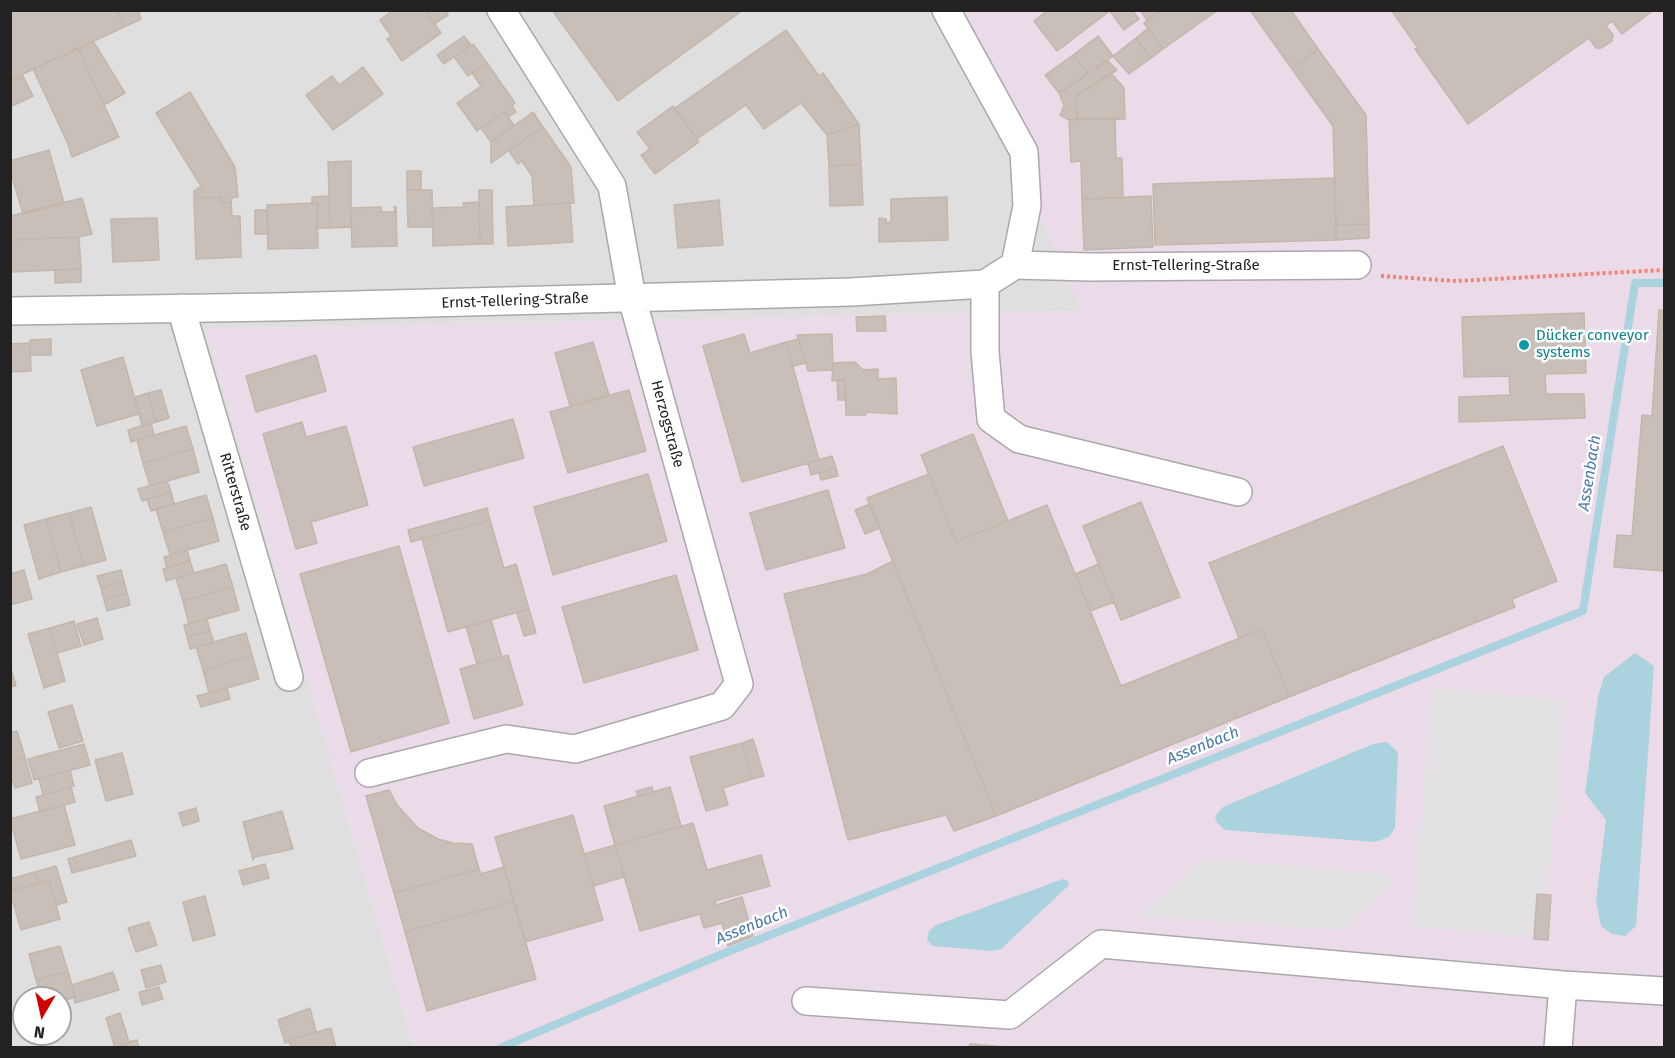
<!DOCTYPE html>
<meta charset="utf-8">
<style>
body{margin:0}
#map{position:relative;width:1675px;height:1058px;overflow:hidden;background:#f2efe9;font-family:"Fira Sans",sans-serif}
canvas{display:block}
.frame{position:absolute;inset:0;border:12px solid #222;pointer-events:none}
.north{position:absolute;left:12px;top:986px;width:60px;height:60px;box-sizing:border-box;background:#fff;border:2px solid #a7a7a7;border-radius:50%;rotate:189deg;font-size:16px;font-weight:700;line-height:24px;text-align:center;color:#222}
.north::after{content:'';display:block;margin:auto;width:21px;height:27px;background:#d40000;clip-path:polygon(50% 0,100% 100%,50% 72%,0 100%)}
</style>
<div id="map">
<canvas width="1675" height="1058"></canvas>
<div class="frame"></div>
<div class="north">N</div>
</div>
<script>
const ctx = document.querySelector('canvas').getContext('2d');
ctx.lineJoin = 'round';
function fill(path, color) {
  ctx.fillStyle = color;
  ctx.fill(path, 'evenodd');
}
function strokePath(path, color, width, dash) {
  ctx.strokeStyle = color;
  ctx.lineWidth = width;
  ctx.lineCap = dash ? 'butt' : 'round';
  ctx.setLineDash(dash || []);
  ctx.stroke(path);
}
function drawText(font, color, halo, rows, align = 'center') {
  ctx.font = font + ' "Fira Sans",sans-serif';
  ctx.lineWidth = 5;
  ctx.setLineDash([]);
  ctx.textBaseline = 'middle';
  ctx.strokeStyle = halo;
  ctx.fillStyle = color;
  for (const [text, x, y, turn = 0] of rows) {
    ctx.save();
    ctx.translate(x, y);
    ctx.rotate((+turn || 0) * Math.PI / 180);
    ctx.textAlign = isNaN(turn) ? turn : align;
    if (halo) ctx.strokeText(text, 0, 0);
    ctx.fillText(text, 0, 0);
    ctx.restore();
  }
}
fill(new Path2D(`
 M10,11H950L1082,311L206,329L414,1047H11ZM24,998H60V1034H24Z`), '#e0dfdf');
fill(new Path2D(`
 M953,11H1664V1047H414L206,329L1081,311Z`), '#ebdbe8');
fill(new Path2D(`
 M1432,688L1565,700L1544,938L1412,926Z
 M1206,859L1384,874L1393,883L1341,930L1139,916Z`), '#e2e2e2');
fill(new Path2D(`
 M1635,653L1654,666L1636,926L1625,936L1612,934L1601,926L1596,901L1606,820L1585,793L1598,697L1604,677Z
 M1387,742L1398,752L1395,828L1389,837L1375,842L1225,830L1217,823L1215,816L1223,807L1373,744Z
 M1063,879L1068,881L1069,885L1001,949L992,951L933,946L927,940L929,931L936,925Z`), '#aad3df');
strokePath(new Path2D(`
 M500,1048L715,957L1583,611L1635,283H1664`), '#aad3df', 8);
const building = new Path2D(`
 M10,10H117L124,27L10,80Z
 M117,10H138L141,19L124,27Z
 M393,10H425L441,33L402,61L387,39L391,36L380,20Z
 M425,10H445L448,15L434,24Z
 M552,10H743L618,101Z
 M1048,10H1111L1057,51L1034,21Z
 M1132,10L1139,19L1124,30L1110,11Z
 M1140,10H1161L1147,20Z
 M1161,10H1218L1163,49L1144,23Z
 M1250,10H1291L1318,49L1292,69Z
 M1391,10H1654L1622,34L1612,21L1606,26L1613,35L1612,41L1601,48H1596L1589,38L1468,124L1415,49L1418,48Z
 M1148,28L1163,49L1151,58L1136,38Z
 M786,30L819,76L823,73L859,124L827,135L801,103L764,129L746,105L697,139L675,108Z
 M464,36L471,45L444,64L437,55Z
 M1098,36L1113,56L1089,75L1073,55Z
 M1136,38L1151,58L1129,74L1113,56Z
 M93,41L125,93L104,105L78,49Z
 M473,44L487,63L468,76L454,57Z
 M78,49L119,137L72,157L68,144L33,69Z
 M1318,49L1366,115L1369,224L1336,225L1333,126L1292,69Z
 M1073,55L1088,74L1059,93L1045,75Z
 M1107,60L1117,70L1076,96L1077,119L1069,120L1060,115L1064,106L1059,93Z
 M487,63L515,103L512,106L516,112L508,117L504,112L477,131L457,103L481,86L472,73Z
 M363,67L383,94L333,130L306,95L332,76L339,85Z
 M1111,73L1124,88L1125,119H1077L1076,96Z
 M23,76L33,96L10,107V82Z
 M190,92L235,167L238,197L232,198L231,203H221V197L194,198V191L201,186L156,113Z
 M673,106L699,142L655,174L641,155L650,149L637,132Z
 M504,112L514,125L491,142L481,128Z
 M533,112L543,127L491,163V142Z
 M1120,118V119L1115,120L1116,158H1122L1123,198L1082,199L1081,161L1071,162L1069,120Z
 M859,124L861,164L829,166L827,135Z
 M543,127L571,167L574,203L534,205L532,176L522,161L518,164L509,151Z
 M49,150L64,203L23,214L10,170V161Z
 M351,161V227L330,228L328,162Z
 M861,164L863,205L830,206L829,166Z
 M407,171H421V190H407Z
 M1335,178L1336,240L1155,245L1153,184Z
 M407,190H432L433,227H408Z
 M479,190H492L493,244H480Z
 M329,196L330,228H317V203L312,204V197Z
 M1151,196L1153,247L1084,250L1082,199Z
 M221,197V203H231L232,216H240L241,257L196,259L194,198Z
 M947,197L948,240L879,242V218L886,219V223L891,222V199Z
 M82,198L92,234L79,237L10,240V216Z
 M719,200L723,245L678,248L674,205Z
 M479,202L480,244L433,246L432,208L464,207L463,203Z
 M317,203L318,248L268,249L267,205Z
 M570,203L573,242L508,246L506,207Z
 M381,207V212H395L394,207H396L397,246L352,247L351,208Z
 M255,210H267L268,234H255Z
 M157,218L159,260L113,262L111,219Z
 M1369,224V238L1336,240V225Z
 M79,237L81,269L10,272V240Z
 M81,269V282L55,283V270Z
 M1659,310L1664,311V571L1614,567L1617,535L1632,536L1642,415L1652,416Z
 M1584,313L1586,373L1545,374L1546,394H1584L1585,418L1459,422V397L1510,395L1509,376L1464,377L1462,317Z
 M885,316L886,331H857L856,317Z
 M744,334L750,353L786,342L819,460L742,482L703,346Z
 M832,334L833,370L808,371L797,335Z
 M51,339V355H30V340Z
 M799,339L805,363L793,366L786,342Z
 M593,342L609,395L570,406L555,353Z
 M30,343L31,371L10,372V344Z
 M316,355L326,391L256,412L246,376Z
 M123,357L139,414L97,426L81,370Z
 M855,362L863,370L878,369V379L896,378L897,414L866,412V415H846L845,380L832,381L833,363Z
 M845,380L846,400H838L837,380Z
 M161,390L169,418L156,422L148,393Z
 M629,390L646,451L568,473L550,412Z
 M148,393L156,422L142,426L135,397Z
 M513,419L524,458L424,486L413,447Z
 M302,422L306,437L346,426L368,505L311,522L317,543L296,549L263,434Z
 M151,423L154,435L131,442L128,430Z
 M186,426L193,449L143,463L137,440Z
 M973,434L1008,521L956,542L921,455Z
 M1503,446L1557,581L1512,599L1515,607L1289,697L1262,629L1239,638L1209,563Z
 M193,449L199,472L150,486L143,463Z
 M832,456L836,468L811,475L808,463Z
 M836,468L838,476L821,480L819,473Z
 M648,474L667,541L553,575L534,507Z
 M929,474L956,542L1047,505L1121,686L1262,629L1289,697L996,816L867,498Z
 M167,481L171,492L142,501L138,489Z
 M828,490L845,548L766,570L750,513Z
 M171,492L174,504L151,511L147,499Z
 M206,495L213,518L163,532L156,509Z
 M1141,502L1180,597L1121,620L1083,526Z
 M870,504L880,528L865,534L855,510Z
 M91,507L106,560L84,566L69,513Z
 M487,508L490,520L411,542L408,530Z
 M69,513L84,566L61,572L46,519Z
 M213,518L219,541L170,555L163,532Z
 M46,519L61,572L39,579L24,525Z
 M490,520L504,568L516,564L529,609L448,632L422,539Z
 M399,546L449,723L351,752L300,574Z
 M187,550L190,561L167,568L164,557Z
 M190,561L194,573L166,581L163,569Z
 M893,561L996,816L954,831L946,815L848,840L784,594L867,574Z
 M226,564L233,587L183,601L176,578Z
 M1099,564L1114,602L1090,611L1075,574Z
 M24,570L32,599L10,605V574Z
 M121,570L124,581L101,588L97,576Z
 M676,575L698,650L584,683L562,607Z
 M124,581L127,593L104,600L101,588Z
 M233,587L239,610L189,624L183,601Z
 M127,593L130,605L107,611L104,600Z
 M529,609L536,633L524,636L517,613Z
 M97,618L103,639L84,645L77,624Z
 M207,619L210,631L187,637L184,625Z
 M491,620L502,657L477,664L466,627Z
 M74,621L81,646L57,653L50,628Z
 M50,628L65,681L44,688L28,634Z
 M210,631L214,642L190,649L187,637Z
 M246,633L252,655L203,670L196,647Z
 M252,655L259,679L209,693L203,670Z
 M508,655L523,705L474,719L460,669Z
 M10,665L16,686L10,687Z
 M227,688L230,699L201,707L197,696Z
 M72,705L83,741L59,748L48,712Z
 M17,731L25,757L10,761V733Z
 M753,739L764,776L752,779L742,743Z
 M742,743L752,779L723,788L728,805L706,811L690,757Z
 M84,744L90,765L34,780L28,759Z
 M122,753L133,794L106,801L95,760Z
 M25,757L32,783L15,788L10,772V761Z
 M70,770L74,786L43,795L39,779Z
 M71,787L75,802L40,812L36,797Z
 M652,787L653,792L638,797L636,791Z
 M670,787L681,826L615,845L604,806Z
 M389,790L397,805L418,828L438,839L453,843L472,844L479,869L394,893L366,796Z
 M64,805L75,845L21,859L10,819Z
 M196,808L199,821L183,826L179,813Z
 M282,811L293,849L255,857L253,860L243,822Z
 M573,815L603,920L525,942L495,837Z
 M693,823L707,870L761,855L770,886L715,901L716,905L742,897L753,936L728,946L722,923L704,928L700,914L640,931L615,845Z
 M131,840L136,856L72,873L68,859Z
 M615,845L624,877L593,886L584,854Z
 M265,864L269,878L243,885L239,871Z
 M56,866L67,902L56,905L49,880L39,883L35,872Z
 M504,867L514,901L405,932L394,893L479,869L481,874Z
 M35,872L39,883L13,890L10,879Z
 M49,880L60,919L21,930L10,891Z
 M1537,894L1551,895L1548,940L1534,939Z
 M205,896L215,935L193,941L183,902Z
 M514,901L536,979L427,1011L405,932Z
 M149,922L157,945L136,952L128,928Z
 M60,946L68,971L36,980L29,954Z
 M161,965L166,982L146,988L141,970Z
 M68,971L75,997L60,1002V998H42L36,980Z
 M113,972L119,990L75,1003L72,985Z
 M159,987L163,999L142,1005L139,992Z
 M310,1008L316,1032L289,1040V1042L285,1043L278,1020Z
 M120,1013L129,1042L137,1040L139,1048H128L127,1044L115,1048L106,1018Z
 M331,1028L336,1048H291L289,1040Z
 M970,1044L1019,1048H969Z`);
fill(building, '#c7bfb8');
strokePath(building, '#c4b6ab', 1.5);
const minor = new Path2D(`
 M1015,265L1090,267L1357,265
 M985,284V352L991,419L1019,439L1238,492
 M181,308L289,677
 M10,311L276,307L851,292L985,284L1015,265L1027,206L1024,152L946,10
 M369,773L506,739L575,749L722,706L739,684L632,298L612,186L501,10
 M1563,985L1664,991
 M806,1001L1010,1015L1101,944L1563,985L1558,1048`);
strokePath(minor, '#a9a9a9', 30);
strokePath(new Path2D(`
 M1381,276L1456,281L1664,270`), '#fa8072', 4, [3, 3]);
strokePath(minor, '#fff', 27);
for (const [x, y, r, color] of [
 [1524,345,6,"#0f9aa8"]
]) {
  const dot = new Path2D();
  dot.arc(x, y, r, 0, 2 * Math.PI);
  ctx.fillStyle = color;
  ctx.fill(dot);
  strokePath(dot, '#fff', 2);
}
drawText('15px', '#222', '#fff', [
 ["Ernst-Tellering-Straße",1186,266],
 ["Ernst-Tellering-Straße",515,301,-2],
 ["Herzogstraße",667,424,75],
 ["Ritterstraße",235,492,74]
]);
drawText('15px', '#0d838f', '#fff', [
 ["Dücker conveyor",1536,336],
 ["systems",1536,353]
], 'left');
drawText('italic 16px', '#4a7aab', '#fff', [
 ["Assenbach",1590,473,-81],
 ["Assenbach",1203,746,-22],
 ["Assenbach",752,926,-22]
]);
</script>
